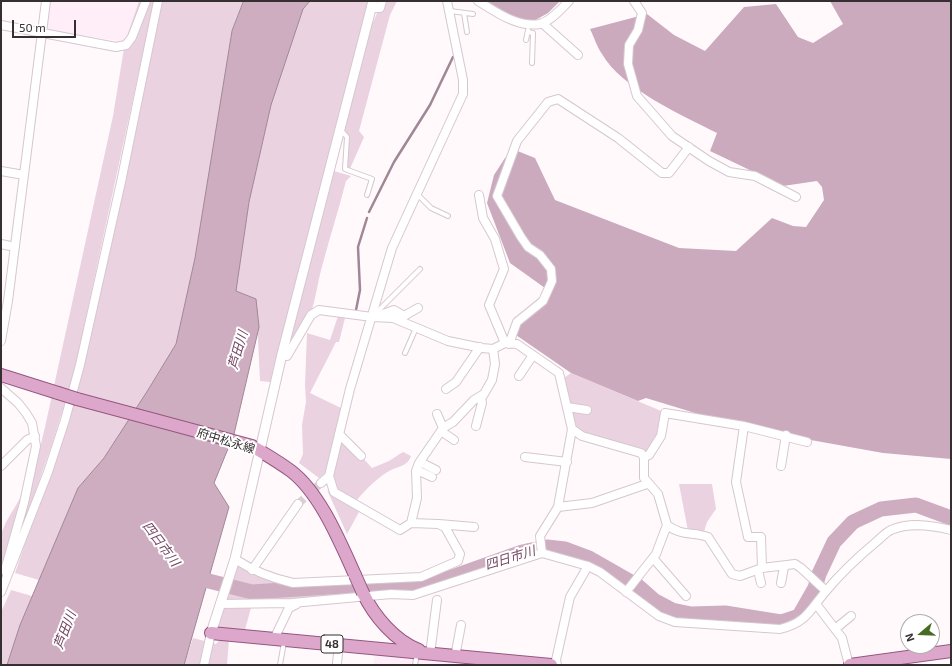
<!DOCTYPE html>
<meta charset="utf-8">
<style>
body{margin:0}
#map{position:relative;width:952px;height:666px;overflow:hidden;background:#fff9fc;font-family:"Exo 2",sans-serif}
canvas{display:block}
.frame{position:absolute;inset:0;border:2px solid #352f32;pointer-events:none}
.north{position:absolute;left:900px;top:614px;width:40px;height:40px;box-sizing:border-box;background:#fff;border:1px solid #aeacad;border-radius:50%;rotate:251deg;font-size:11px;font-weight:700;line-height:16px;text-align:center;color:#352f32}
.north::after{content:'';display:block;margin:auto;width:14px;height:18px;background:#486b23;clip-path:polygon(50% 0,100% 100%,50% 72%,0 100%)}
.scale{position:absolute;left:12px;top:20px;width:64px;height:18px;box-sizing:border-box;border:2px solid #352f32;border-top:0;padding-left:5px;font-size:12px;line-height:14px;white-space:nowrap;color:#352f32;-webkit-text-stroke:3px #fff;paint-order:stroke}
</style>
<div id="map">
<canvas width="952" height="666"></canvas>
<div class="frame"></div>
<div class="north">N</div>
<div class="scale">50 m</div>
</div>
<script>
const ctx = document.querySelector('canvas').getContext('2d');
ctx.lineJoin = 'round';
function fill(path, color) {
  ctx.fillStyle = color;
  ctx.fill(path, 'evenodd');
}
function strokePath(path, color, width, dash) {
  ctx.strokeStyle = color;
  ctx.lineWidth = width;
  ctx.lineCap = dash ? 'butt' : 'round';
  ctx.setLineDash(dash || []);
  ctx.stroke(path);
}
function drawText(font, color, halo, rows, align = 'center') {
  ctx.font = font + ' "Exo 2","Noto Sans JP",sans-serif';
  ctx.lineWidth = 4;
  ctx.setLineDash([]);
  ctx.textBaseline = 'middle';
  ctx.strokeStyle = halo;
  ctx.fillStyle = color;
  for (const [text, x, y, turn = 0] of rows) {
    ctx.save();
    ctx.translate(x, y);
    ctx.rotate((+turn || 0) * Math.PI / 180);
    ctx.textAlign = isNaN(turn) ? turn : align;
    if (halo) ctx.strokeText(text, 0, 0);
    ctx.fillText(text, 0, 0);
    ctx.restore();
  }
}
fill(new Path2D(`
 M51,1H139L125,42L47,30Z
 M375,653L488,665H373Z`), '#ffedf7');
fill(new Path2D(`
 M139,1H154L73,377L51,447L17,544L45,427L113,116L125,42Z
 M162,1H244L232,31L195,258L176,344L148,390L104,458L78,488L39,580L15,573L75,396Z
 M310,1H369L270,382L260,381L256,299L236,291L249,202L271,105L303,9Z
 M373,1H397L390,15L359,131L364,137L349,171L345,169L347,140L340,128L372,25L380,6L371,8Z
 M334,171L351,176L346,181C339,209 330,236 323,263C313,297 317,320 288,345Z
 M339,313L346,314L339,342H336L310,393L341,408L326,472L319,478L299,463L303,454L302,425L306,402L305,385L307,333L330,340Z
 M571,373L666,413L653,448L641,453L572,429L561,380Z
 M339,437L361,456L372,468L389,461L403,452L411,456C408,466 399,466 391,470C378,477 366,489 357,500L338,490L332,475Z
 M679,484H712L716,509L707,522L704,532L688,531Z
 M327,490C337,500 348,504 359,512L347,534Z
 M22,495L1,572V534L6,522Z
 M541,542L569,546L600,558L624,573L637,579L657,598L675,606L674,621L600,572L542,553L421,592L252,604L245,630L213,627L235,559L293,583L419,580L509,552L527,543Z
 M11,590L32,596L20,625L7,665H1V612Z
 M193,638L216,644L221,638L229,639L227,665H184Z`), '#ead2e0');
fill(new Path2D(`
 M484,1H560L548,13L532,22L504,13Z
 M830,1H951V459L883,453L744,428L646,398L638,401L571,373L513,333L517,322L552,293L510,263L487,203L494,175L505,158L515,150L535,158L555,200L679,248L736,251L772,218L793,226L806,227L824,200L822,187L817,181L783,186L710,151L717,133C683,116 621,88 602,54C597,47 594,37 590,29L647,14L674,35L705,51L744,7L776,4L798,37L813,43L843,24Z`), '#cbaabe');
const water = new Path2D(`
 M244,1H310L303,9L271,105L249,202L236,291L256,299L259,327L234,434L214,483L229,507L184,665H7L20,625L78,488L104,458L148,390L176,344L195,258L232,31Z`);
fill(water, '#ceadc1');
strokePath(water, '#a08796', 1);
strokePath(new Path2D(`
 M369,212L394,162L430,105L453,57
 M356,310L360,290L358,247L367,218`), '#a08796', 2.5);
strokePath(new Path2D(`
 M189,576L252,592L375,584L402,585L418,589L522,552L547,547L565,549L589,558L638,586L655,601L672,610L691,614L725,613L781,622L799,616L815,588L819,574L834,542L853,522L881,509L916,505L951,518`), '#ceadc1', 15);
strokePath(new Path2D(`
 M298,504L321,483`), '#d7d1d4', 8, [8, 4]);
const service = new Path2D(`
 M450,11L473,14
 M464,13L467,32
 M528,32L533,33L532,63
 M526,40L528,30
 M341,130L347,137L345,169L372,179L367,195
 M417,194L431,208L448,216
 M374,315L420,269
 M405,353L416,328
 M280,665L284,642
 M415,665L417,653`);
const minor = new Path2D(`
 M478,1C496,12 518,28 540,24C551,21 561,9 569,1
 M634,1L642,13L638,30L629,45L628,64L637,96L672,136L709,161L729,172L755,176L796,197
 M371,8H380L382,1
 M542,23L578,55
 M1,25L116,47L126,45L132,37L146,1
 M1,171L24,175
 M479,195L483,218L495,239L504,269L489,305L505,343
 M1,244L15,247
 M377,316L394,310L404,316L418,308
 M1,341L8,301L46,1
 M509,344L517,322L543,301L552,281L551,269L540,255L528,247L521,237L497,196L517,141L548,102L558,99L618,138L662,173H669L689,147
 M282,354L287,356L311,315L319,310L372,317L393,318L448,341L482,348L493,349L505,343L517,344L559,373L572,429L582,436L641,453L644,457V478L658,494L667,525C683,537 692,531 708,537L732,574L740,576L762,568L795,564L801,568L826,591
 M519,376L533,355
 M1,388L18,403L26,413L32,423L36,446L24,503L5,570L7,574
 M446,389L456,382L480,347
 M567,407L587,410
 M437,414L443,428
 M476,426L482,403L481,399L484,394
 M744,426L736,482L748,537H761L762,568
 M441,431L454,440
 M339,434L361,456
 M525,457L567,462
 M644,457L649,455L661,436L665,413L744,426L807,442
 M420,462L436,470
 M1,466L27,440L35,436
 M781,466L786,435
 M417,470L432,477
 M321,483L329,476L350,389L392,248L463,94V80L447,1
 M558,507L592,503L647,484
 M411,523L417,498L416,471L419,463L443,428L453,422L474,400L484,394L492,380L495,364L493,349
 M439,524L474,527
 M542,553L540,536L558,507L572,429
 M653,558L686,596
 M235,559C253,571 271,578 293,583L421,577L458,561L460,554L445,527L438,524L411,523L400,530L334,492L329,476
 M252,570L298,504
 M758,570L761,583
 M781,583L784,567
 M1,592L48,472L65,420L80,365L121,182L158,1
 M626,592L656,554L667,525
 M220,604L292,603L391,594L413,595L542,553L588,566L600,572L659,616L675,622L780,629C807,622 809,611 826,591C841,573 858,557 876,542C881,538 885,533 891,530C910,522 931,525 951,530
 M816,604L842,638L849,665
 M835,629L851,616
 M274,639L289,608L297,604
 M430,654L437,600
 M455,657L461,625
 M337,663L339,645
 M204,665L211,633
 M557,665L556,660L570,597L588,566`);
const tertiary = new Path2D(`
 M211,633L235,559L282,354L373,1`);
const primary = new Path2D(`
 M1,375L58,393
 M77,399L252,446C265,454 279,462 291,471C320,493 340,542 355,575
 M363,593C374,616 395,641 419,650
 M211,633L551,665
 M850,665L951,651`);
strokePath(service, '#d6c7cf', 6);
strokePath(minor, '#d6c7cf', 10);
strokePath(tertiary, '#d6c7cf', 11);
strokePath(primary, '#94577f', 14);
strokePath(service, '#fff', 4);
strokePath(minor, '#fff', 8);
strokePath(tertiary, '#fff', 9);
strokePath(primary, '#dda7cb', 12);
const primaryBridge = new Path2D(`
 M58,393L77,399
 M355,575L363,593`);
strokePath(primaryBridge, '#94577f', 14, []);
strokePath(primaryBridge, '#dda7cb', 12);
for (const [x, y, w] of [
 [332,644,22]
]) {
  const box = new Path2D();
  box.roundRect(x - w / 2, y - 9, w, 18, 3);
  ctx.fillStyle = '#fff';
  ctx.fill(box);
  strokePath(box, '#352f32', 1);
}
drawText('bold 11px', '#352f32', null, [
 ["48",332,644]
]);
drawText('12px', '#352f32', '#fff', [
 ["府中松永線",226,441,17]
]);
drawText('italic 13px', '#734462', '#fff', [
 ["芦田川",238,350,-74],
 ["四日市川",161,544,53],
 ["四日市川",510,558,-17],
 ["芦田川",65,630,-69]
]);
</script>
